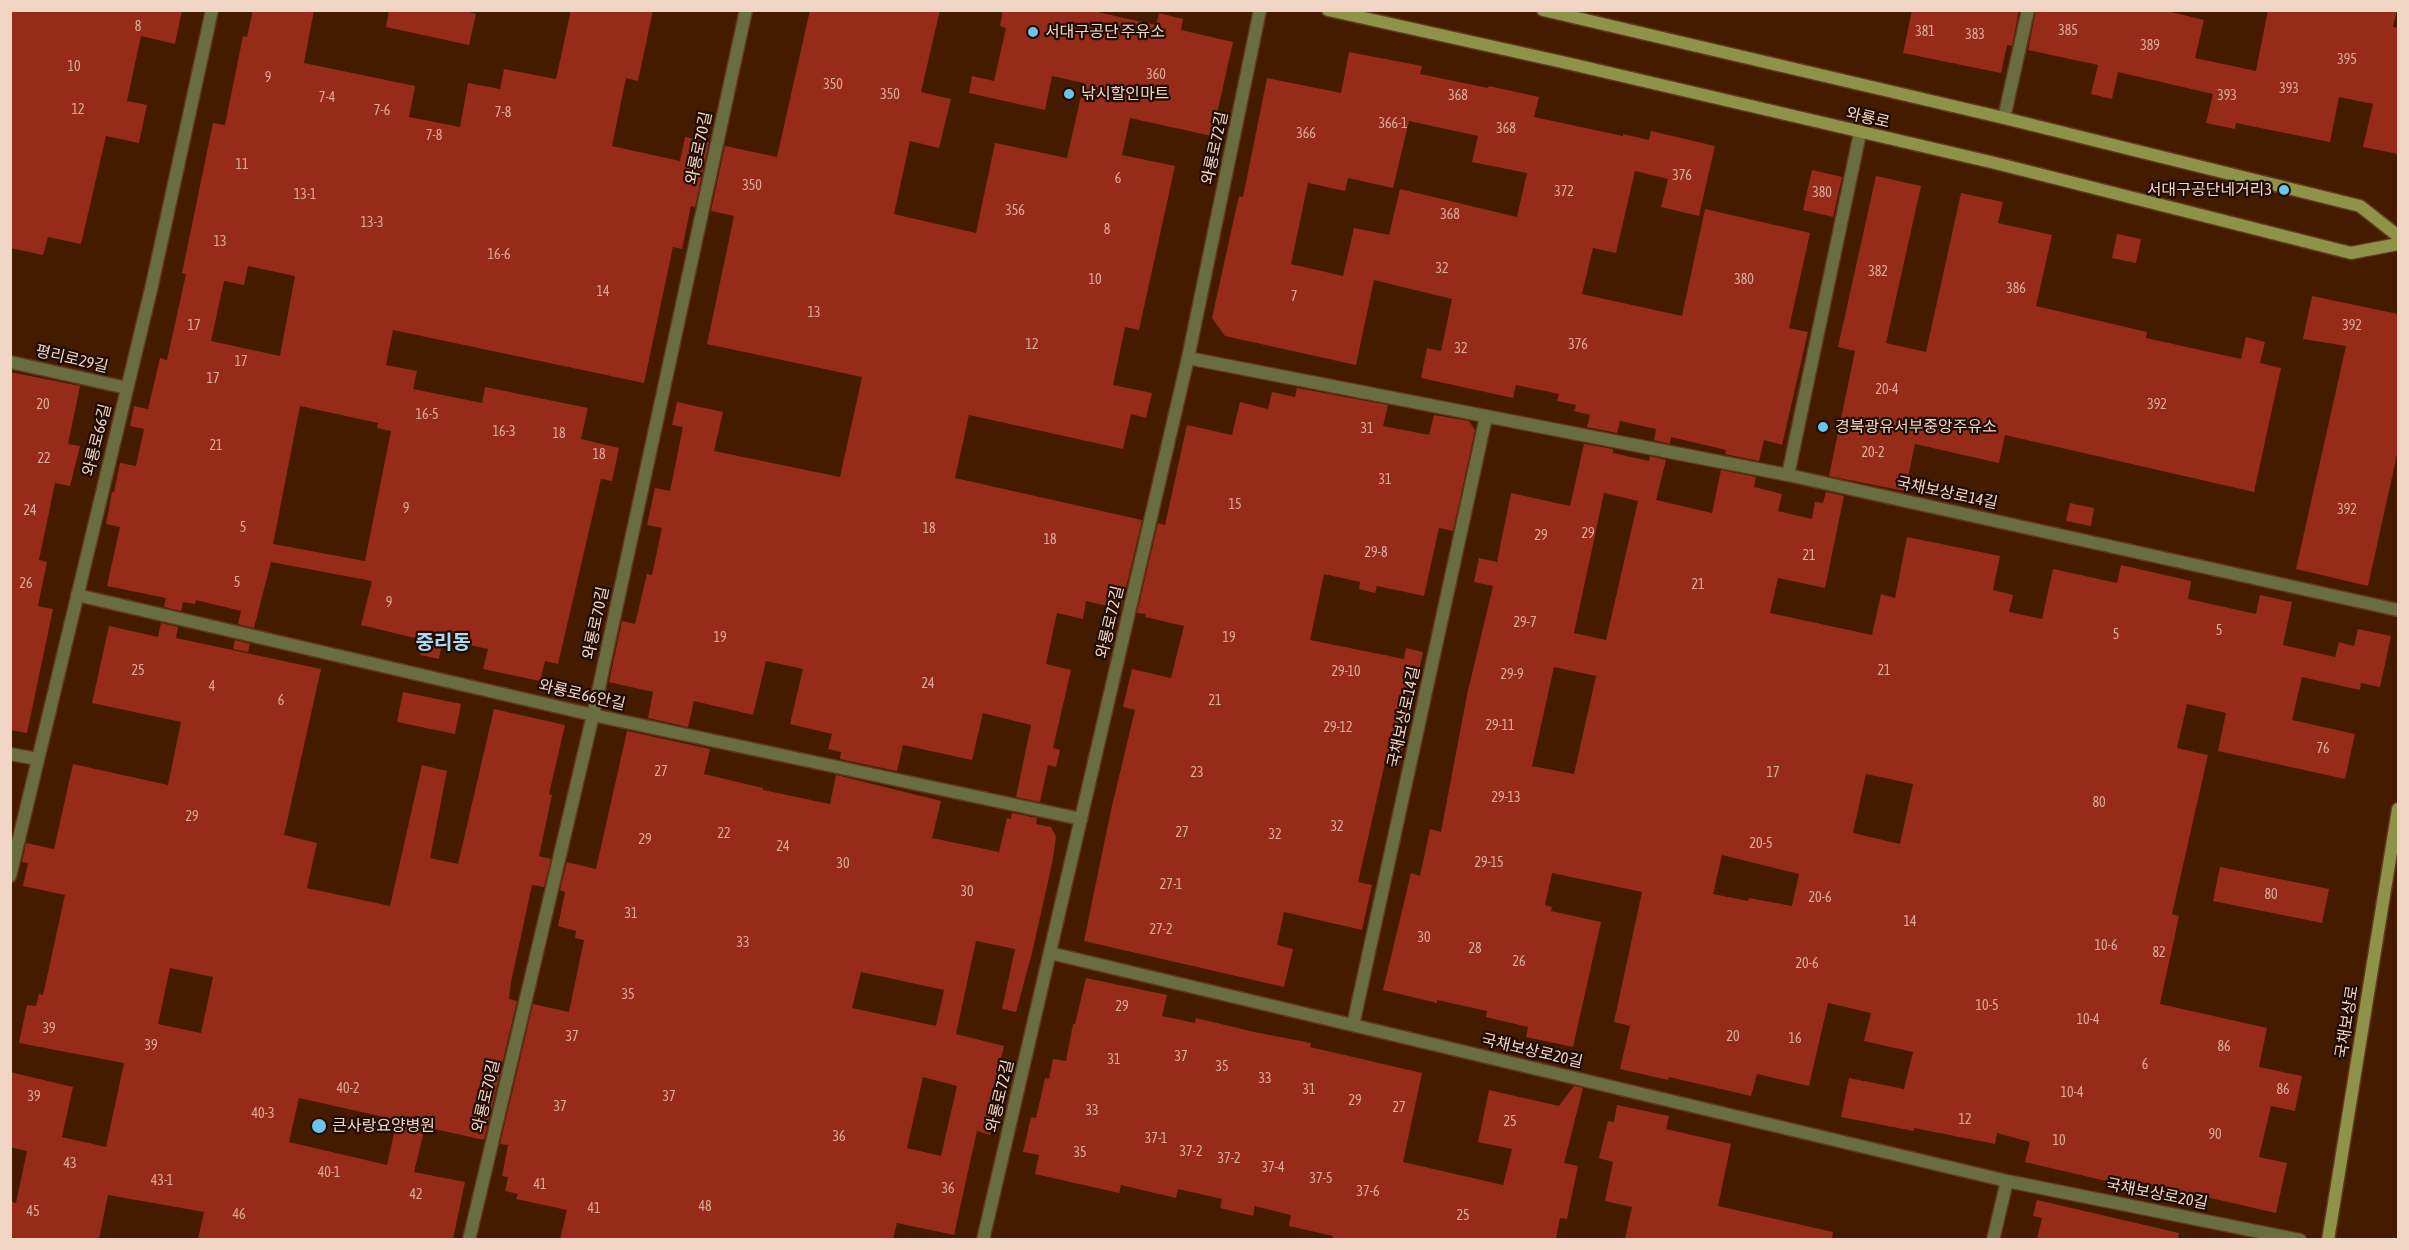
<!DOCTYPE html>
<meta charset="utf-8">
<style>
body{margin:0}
#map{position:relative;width:2409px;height:1250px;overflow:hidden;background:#451b00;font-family:"Asap Condensed",sans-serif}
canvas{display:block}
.frame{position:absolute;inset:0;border:12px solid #f0d4c4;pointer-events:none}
</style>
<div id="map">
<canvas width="2409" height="1250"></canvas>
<div class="frame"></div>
</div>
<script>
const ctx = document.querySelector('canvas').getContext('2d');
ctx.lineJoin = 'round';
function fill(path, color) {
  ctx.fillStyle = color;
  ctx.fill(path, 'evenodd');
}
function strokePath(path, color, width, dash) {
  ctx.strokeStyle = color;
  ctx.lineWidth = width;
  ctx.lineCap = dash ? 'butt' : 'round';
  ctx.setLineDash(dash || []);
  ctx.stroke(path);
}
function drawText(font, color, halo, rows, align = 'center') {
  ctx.font = font + ' "Asap Condensed","Noto Sans KR",sans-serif';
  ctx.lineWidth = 4.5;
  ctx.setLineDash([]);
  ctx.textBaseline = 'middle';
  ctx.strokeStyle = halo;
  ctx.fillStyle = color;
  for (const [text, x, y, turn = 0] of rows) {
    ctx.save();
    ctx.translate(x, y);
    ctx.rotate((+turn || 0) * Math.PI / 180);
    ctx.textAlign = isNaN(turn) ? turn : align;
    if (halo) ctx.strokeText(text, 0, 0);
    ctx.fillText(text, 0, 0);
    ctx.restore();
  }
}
fill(new Path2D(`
 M10,10H182L175,44L141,36L127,101L147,105L139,143L106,136L81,244L48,237L43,255L10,248Z
 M253,10H314L304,63L415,86L409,117L460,127L468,83L500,89L504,69L556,79L571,10H653L638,81L626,78L612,146L680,161L685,137L709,142L695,207L691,206L682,249L673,247L644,383L393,330L386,365L417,371L413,389L482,403L485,387L588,408L581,439L619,448L612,481L601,479L558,664L545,661L540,681L483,669L488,649L443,639L439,659L420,655L423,640L361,625L372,581L271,562L254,628L238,624L241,611L196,600L195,604L183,602L181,611L164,607L166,598L107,586L120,527L106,524L112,492H114L120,463L136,466L144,429L130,426L134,406L148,409L160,358L167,360L186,274L182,273L213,123L225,125L243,36L247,37ZM248,266L295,276L280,356L211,341L224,281L244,285ZM300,406L378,423L377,428L391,431L365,561L273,544Z
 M389,10H469V12L476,14L469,45L386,27Z
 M810,10H940L921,92L951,99L939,148L910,141L894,214L976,233L995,143L1067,158L1084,83L1052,76L1045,110L969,93L972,76L994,81L1006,28L1000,26L1003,10H1088L1156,25L1159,13L1183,19L1181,30L1233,42L1212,136L1130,118L1122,155L1175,166L1139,330L1125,327L1113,385L1152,393L1146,418L1131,414L1123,449L969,415L955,478L1142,520L1121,609L1086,601L1083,619L1057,613L1046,664L1071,670L1053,748L1060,750L1056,767L1048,765L1040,802L1016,797L1031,725L983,713L972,760L903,745L897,771L840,759L841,752L828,749L832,734L790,724L803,669L766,661L753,715L694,701L688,727L648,718L653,692L609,682L622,621L635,624L647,574L652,575L662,528L647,525L655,488L670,491L683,427L672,425L677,402L723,412L714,451L840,477L862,377L707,344L734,216L711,211L725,146L777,157Z
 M1912,10H2019L2012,46L2007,45L2001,73L1903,53Z
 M2036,10H2163L2204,20L2195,58L2256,71L2268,10H2397L2393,27L2398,28V154L2363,147L2373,104L2339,97L2330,142L2236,123L2235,129L2206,123L2213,94L2118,72L2112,99L2091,94L2098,65L2028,50Z
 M1349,52L1422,66L1420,74L1488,88L1489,86L1539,97L1534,117L1623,136V134L1649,140L1651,131L1715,146L1699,216L1661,207L1668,179L1635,171L1616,253L1593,248L1582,294L1682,316L1705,209L1810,233L1789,328L1808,332L1782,445L1764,440L1759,461L1725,454L1726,450L1671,437L1670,444L1654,440L1656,429L1620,421L1617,433L1587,427L1590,415L1574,411L1576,405L1557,401L1559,394L1516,385L1513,398L1421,378L1427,348L1441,351L1452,299L1374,280L1356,365L1225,336L1212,318L1239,196L1243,197L1267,78L1341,93ZM1409,121L1478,136L1472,162L1527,173L1517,217L1400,189L1389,235L1354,228L1343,276L1291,264L1308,183L1345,191L1348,178L1393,188Z
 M1812,170L1842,177L1833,217L1803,210Z
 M1876,176L1921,186L1886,343L1926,352L1961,193L2003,202L1998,223L2052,235L2036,306L2147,332L2146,338L2241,359L2246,337L2265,342L2260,363L2281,368L2254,492L2005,435L1999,463L1915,444L1905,491L1829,476L1855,351L1838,347Z
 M2117,234L2141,239L2136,263L2112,258Z
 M2312,296L2398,314V450L2368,586L2296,569L2346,346L2303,339Z
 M10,372L80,386L68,444L80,446L70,486L55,483L39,560L47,562L38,606L53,609L27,733L10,730Z
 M1297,388L1388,405L1383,426L1429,435L1434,415L1469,421L1475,430L1453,531L1439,528L1424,596L1377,586L1375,593L1359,589L1360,582L1324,574L1310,640L1404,659L1406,648L1423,652L1399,766L1385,763L1358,882L1372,885L1362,930L1284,912L1277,945L1293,949L1284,987L1084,941L1111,810L1135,710L1123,707L1132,669L1171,678L1184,626L1145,617L1146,614L1137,613L1158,523L1165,525L1187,425L1232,435L1240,402L1268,409L1272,392L1295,397Z
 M1584,444L1613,449V453L1649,461L1650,456L1666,460L1656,500L1712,513L1721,470L1756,477L1754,487L1782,494L1778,511L1812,519L1815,502L1823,503L1826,492L1844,496L1825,588L1778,578L1770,613L1872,635L1881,594L1895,598L1907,537L2000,556L1993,590L2013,595L2009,612L2042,619L2053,569L2117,583L2121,565L2191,581L2188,599L2256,614L2260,595L2292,602L2283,645L2335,657L2339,642L2354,646L2358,629L2391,636L2380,687L2361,683L2360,690L2302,677L2292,720L2355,734L2345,779L2218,751L2226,713L2187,704L2177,748L2208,755L2172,914L2179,916L2160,1004L2267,1028L2259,1067L2302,1076L2295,1111L2271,1106L2259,1157L2287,1163L2276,1213L2141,1182L2140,1189L2025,1162L2030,1142L1997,1133L1995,1144L1914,1128V1131L1841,1117L1849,1078L1904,1089L1913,1052L1864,1041L1871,1013L1828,1003L1809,1086L1757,1074L1751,1096L1669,1077L1668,1080L1620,1069L1630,1026L1614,1022L1642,892L1552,873L1545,905L1552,907L1551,911L1601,922L1573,1047L1526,1037L1528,1027L1486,1017L1487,1011L1437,1000V1003L1383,990L1411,873L1420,876L1430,829L1441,832L1467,695L1493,586L1474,582L1479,558L1497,562L1511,493L1570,506ZM1604,493L1638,501L1606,640L1574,633ZM1554,667L1596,676L1574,774L1532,766ZM1866,774L1913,784L1900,844L1853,833ZM1722,855L1799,874L1792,906L1749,898L1748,901L1713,894Z
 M2070,503L2094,508L2091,526L2066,521Z
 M161,623L178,627L176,638L321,669L284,835L317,843L307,888L390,906L422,765L447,771L430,858L458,864L494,709L565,725L549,794L552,795L539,856L551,859L544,887L532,885L511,982L509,999L517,1001L484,1140L425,1127L414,1172L465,1182L453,1239H198L204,1212L108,1195L99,1239H10V1201L16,1203L27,1151L10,1147V1072L73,1087L62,1137L106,1147L124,1063L19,1043L27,1005L36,1006L39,994L43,995L65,895L23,886L28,863L22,862L26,843L54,849L73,764L168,785L181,722L92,703L109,626L158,637ZM170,968L213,977L201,1033L158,1024ZM299,1098L397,1120L387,1165L289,1142Z
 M235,640L250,644L248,652L233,649Z
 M403,692L461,704L455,734L397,722Z
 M627,731L710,749L704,774L763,788V790L830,804L836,775L941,801L932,838L999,852L1007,818L1011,819L1012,813L1037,818L1036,824L1051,827L1056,837L1052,864L1032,953L1016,1012L1002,1009L1015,949L976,941L956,1034L1004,1046L990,1104L997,1105L990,1135L977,1131L954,1235L897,1223L893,1239H560L567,1210L516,1199L518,1194L505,1191L508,1177L502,1176L508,1145L500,1144L533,1004L569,1012L584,940L575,938L576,931L558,926L565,892L560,890L567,862L596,869ZM861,972L944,990L936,1026L852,1008ZM923,1077L957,1086L941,1156L907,1148Z
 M2220,867L2329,889L2322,923L2213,901Z
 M1086,978L1167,995L1162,1016L1195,1023L1196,1018L1254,1032L1311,1043L1310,1047L1422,1073L1403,1162L1503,1185L1512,1149L1478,1142L1489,1090L1559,1106L1574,1086L1583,1088L1564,1163L1578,1166L1567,1219L1560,1218L1556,1239H1332L1333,1236L1289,1226L1291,1215L1255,1206L1253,1216L1220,1208L1222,1199L1178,1189L1176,1198L1121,1185L1119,1193L1035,1174L1039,1155L1023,1152L1031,1117L1036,1118L1045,1078L1049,1079L1053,1059L1066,1061L1073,1024H1075Z
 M1617,1105L1669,1116L1666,1129L1731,1144L1718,1206L1833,1232L1832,1239H1625L1632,1207L1605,1201L1613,1162L1599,1158L1608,1121L1614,1122Z
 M2037,1200L2179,1233L2178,1239H2037L2042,1218L2033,1216Z`), '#972b1a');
const minor = new Path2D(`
 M2004,118L2028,10
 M1188,358L1788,475L2398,610
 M10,362L127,388
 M1788,475L1860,133
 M77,595L593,715L1081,819
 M10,754L37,759
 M10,876L152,285L212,10
 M1050,953L2007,1181L2300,1240
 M1353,1025L1486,417
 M469,1240L593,715L746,10
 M1993,1240L2007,1181`);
const tertiary = new Path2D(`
 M983,1240L1188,358L1260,10`);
const secondary = new Path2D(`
 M1328,10L1571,64L1995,163L2351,253L2398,244
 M1543,10L2004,118L2360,206L2398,236
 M2328,1240L2398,809`);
strokePath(minor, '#60391f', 15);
strokePath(tertiary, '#60391f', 15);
strokePath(secondary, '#60391f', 15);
strokePath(minor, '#6a6d3f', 12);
strokePath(tertiary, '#6a6d3f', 12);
strokePath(secondary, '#8e9347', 12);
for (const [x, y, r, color] of [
 [1033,32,6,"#69c4f0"],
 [1069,94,6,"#69c4f0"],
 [2284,190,6,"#69c4f0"],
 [1823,427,6,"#69c4f0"],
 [319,1126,8,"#69c4f0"]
]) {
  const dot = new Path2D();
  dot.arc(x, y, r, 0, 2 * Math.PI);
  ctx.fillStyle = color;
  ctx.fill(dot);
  strokePath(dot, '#1f0c03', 2);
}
drawText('14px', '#daaa9a', null, [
 ["8",138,27],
 ["385",2068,31],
 ["381",1925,32],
 ["383",1975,35],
 ["389",2150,46],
 ["395",2347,60],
 ["10",74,67],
 ["360",1156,75],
 ["9",268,78],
 ["350",833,85],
 ["393",2289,89],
 ["350",890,95],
 ["368",1458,96],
 ["393",2227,96],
 ["7-4",327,98],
 ["12",78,110],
 ["7-6",382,111],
 ["7-8",503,113],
 ["366-1",1393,124],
 ["368",1506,129],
 ["366",1306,134],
 ["7-8",434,136],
 ["11",242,165],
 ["376",1682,176],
 ["6",1118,179],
 ["350",752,186],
 ["372",1564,192],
 ["380",1822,193],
 ["13-1",305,195],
 ["356",1015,211],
 ["368",1450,215],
 ["13-3",372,223],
 ["8",1107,230],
 ["13",220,242],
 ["16-6",499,255],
 ["32",1442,269],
 ["382",1878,272],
 ["10",1095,280],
 ["380",1744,280],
 ["386",2016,289],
 ["14",603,292],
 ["7",1294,297],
 ["13",814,313],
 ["17",194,326],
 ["392",2352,326],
 ["12",1032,345],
 ["376",1578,345],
 ["32",1461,349],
 ["17",241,362],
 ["17",213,379],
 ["20-4",1887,390],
 ["20",43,405],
 ["392",2157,405],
 ["16-5",427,415],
 ["31",1367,429],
 ["16-3",504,432],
 ["18",559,434],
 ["21",216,446],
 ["20-2",1873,453],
 ["18",599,455],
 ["22",44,459],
 ["31",1385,480],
 ["15",1235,505],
 ["9",406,509],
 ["392",2347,510],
 ["24",30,511],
 ["5",243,528],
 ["18",929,529],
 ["29",1588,534],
 ["29",1541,536],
 ["18",1050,540],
 ["29-8",1376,553],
 ["21",1809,556],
 ["5",237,583],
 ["26",26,584],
 ["21",1698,585],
 ["9",389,603],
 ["29-7",1525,623],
 ["5",2219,631],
 ["5",2116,635],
 ["19",720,638],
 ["19",1229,638],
 ["25",138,671],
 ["21",1884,671],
 ["29-10",1346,672],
 ["29-9",1512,675],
 ["24",928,684],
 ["4",212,687],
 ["6",281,701],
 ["21",1215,701],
 ["29-11",1500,726],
 ["29-12",1338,728],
 ["76",2323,749],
 ["27",661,772],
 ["23",1197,773],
 ["17",1773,773],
 ["29-13",1506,798],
 ["80",2099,803],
 ["29",192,817],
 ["32",1337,827],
 ["27",1182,833],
 ["22",724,834],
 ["32",1275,835],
 ["29",645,840],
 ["20-5",1761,844],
 ["24",783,847],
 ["29-15",1489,863],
 ["30",843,864],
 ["27-1",1171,885],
 ["30",967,892],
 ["80",2271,895],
 ["20-6",1820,898],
 ["31",631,914],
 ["14",1910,922],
 ["27-2",1161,930],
 ["30",1424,938],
 ["33",743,943],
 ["10-6",2106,946],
 ["28",1475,949],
 ["82",2159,953],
 ["26",1519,962],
 ["20-6",1807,964],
 ["35",628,995],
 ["10-5",1987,1006],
 ["29",1122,1007],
 ["10-4",2088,1020],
 ["39",49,1029],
 ["37",572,1037],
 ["20",1733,1037],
 ["16",1795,1039],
 ["39",151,1046],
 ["86",2224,1047],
 ["37",1181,1057],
 ["31",1114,1060],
 ["6",2145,1065],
 ["35",1222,1067],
 ["33",1265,1079],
 ["40-2",348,1089],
 ["31",1309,1090],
 ["86",2283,1090],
 ["10-4",2072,1093],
 ["39",34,1097],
 ["37",669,1097],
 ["29",1355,1101],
 ["37",560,1107],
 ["27",1399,1108],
 ["33",1092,1111],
 ["40-3",263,1114],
 ["12",1965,1120],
 ["25",1510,1122],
 ["90",2215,1135],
 ["36",839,1137],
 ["37-1",1156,1139],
 ["10",2059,1141],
 ["37-2",1191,1152],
 ["35",1080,1153],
 ["37-2",1229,1159],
 ["43",70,1164],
 ["37-4",1273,1168],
 ["40-1",329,1173],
 ["37-5",1321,1179],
 ["43-1",162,1181],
 ["41",540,1185],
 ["36",948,1189],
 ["37-6",1368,1192],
 ["42",416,1195],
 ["48",705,1207],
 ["41",594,1209],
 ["45",33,1212],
 ["46",239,1215],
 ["25",1463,1216]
]);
drawText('16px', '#f0d4c4', '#1f0c03', [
 ["서대구공단 주유소",1045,32],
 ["낚시할인마트",1081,94],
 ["서대구공단네거리3",2272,190,"right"],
 ["경북광유서부중앙주유소",1835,427],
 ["큰사랑요양병원",332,1126]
], 'left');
drawText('16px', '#f0d4c4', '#1f0c03', [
 ["와룡로",1868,118,13],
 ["와룡로70길",699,148,-78],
 ["와룡로72길",1215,148,-78],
 ["평리로29길",72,359,13],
 ["와룡로66길",97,440,-76],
 ["국채보상로14길",1947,493,12],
 ["와룡로72길",1110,622,-77],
 ["와룡로70길",596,623,-78],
 ["와룡로66안길",582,695,13],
 ["국채보상로14길",1404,717,-78],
 ["국채보상로",2347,1022,-81],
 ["국채보상로20길",1532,1051,13],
 ["와룡로70길",486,1096,-77],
 ["와룡로72길",1000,1096,-77],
 ["국채보상로20길",2157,1194,11]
]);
drawText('bold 20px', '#acdbf4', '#1f0c03', [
 ["중리동",443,643]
]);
</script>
